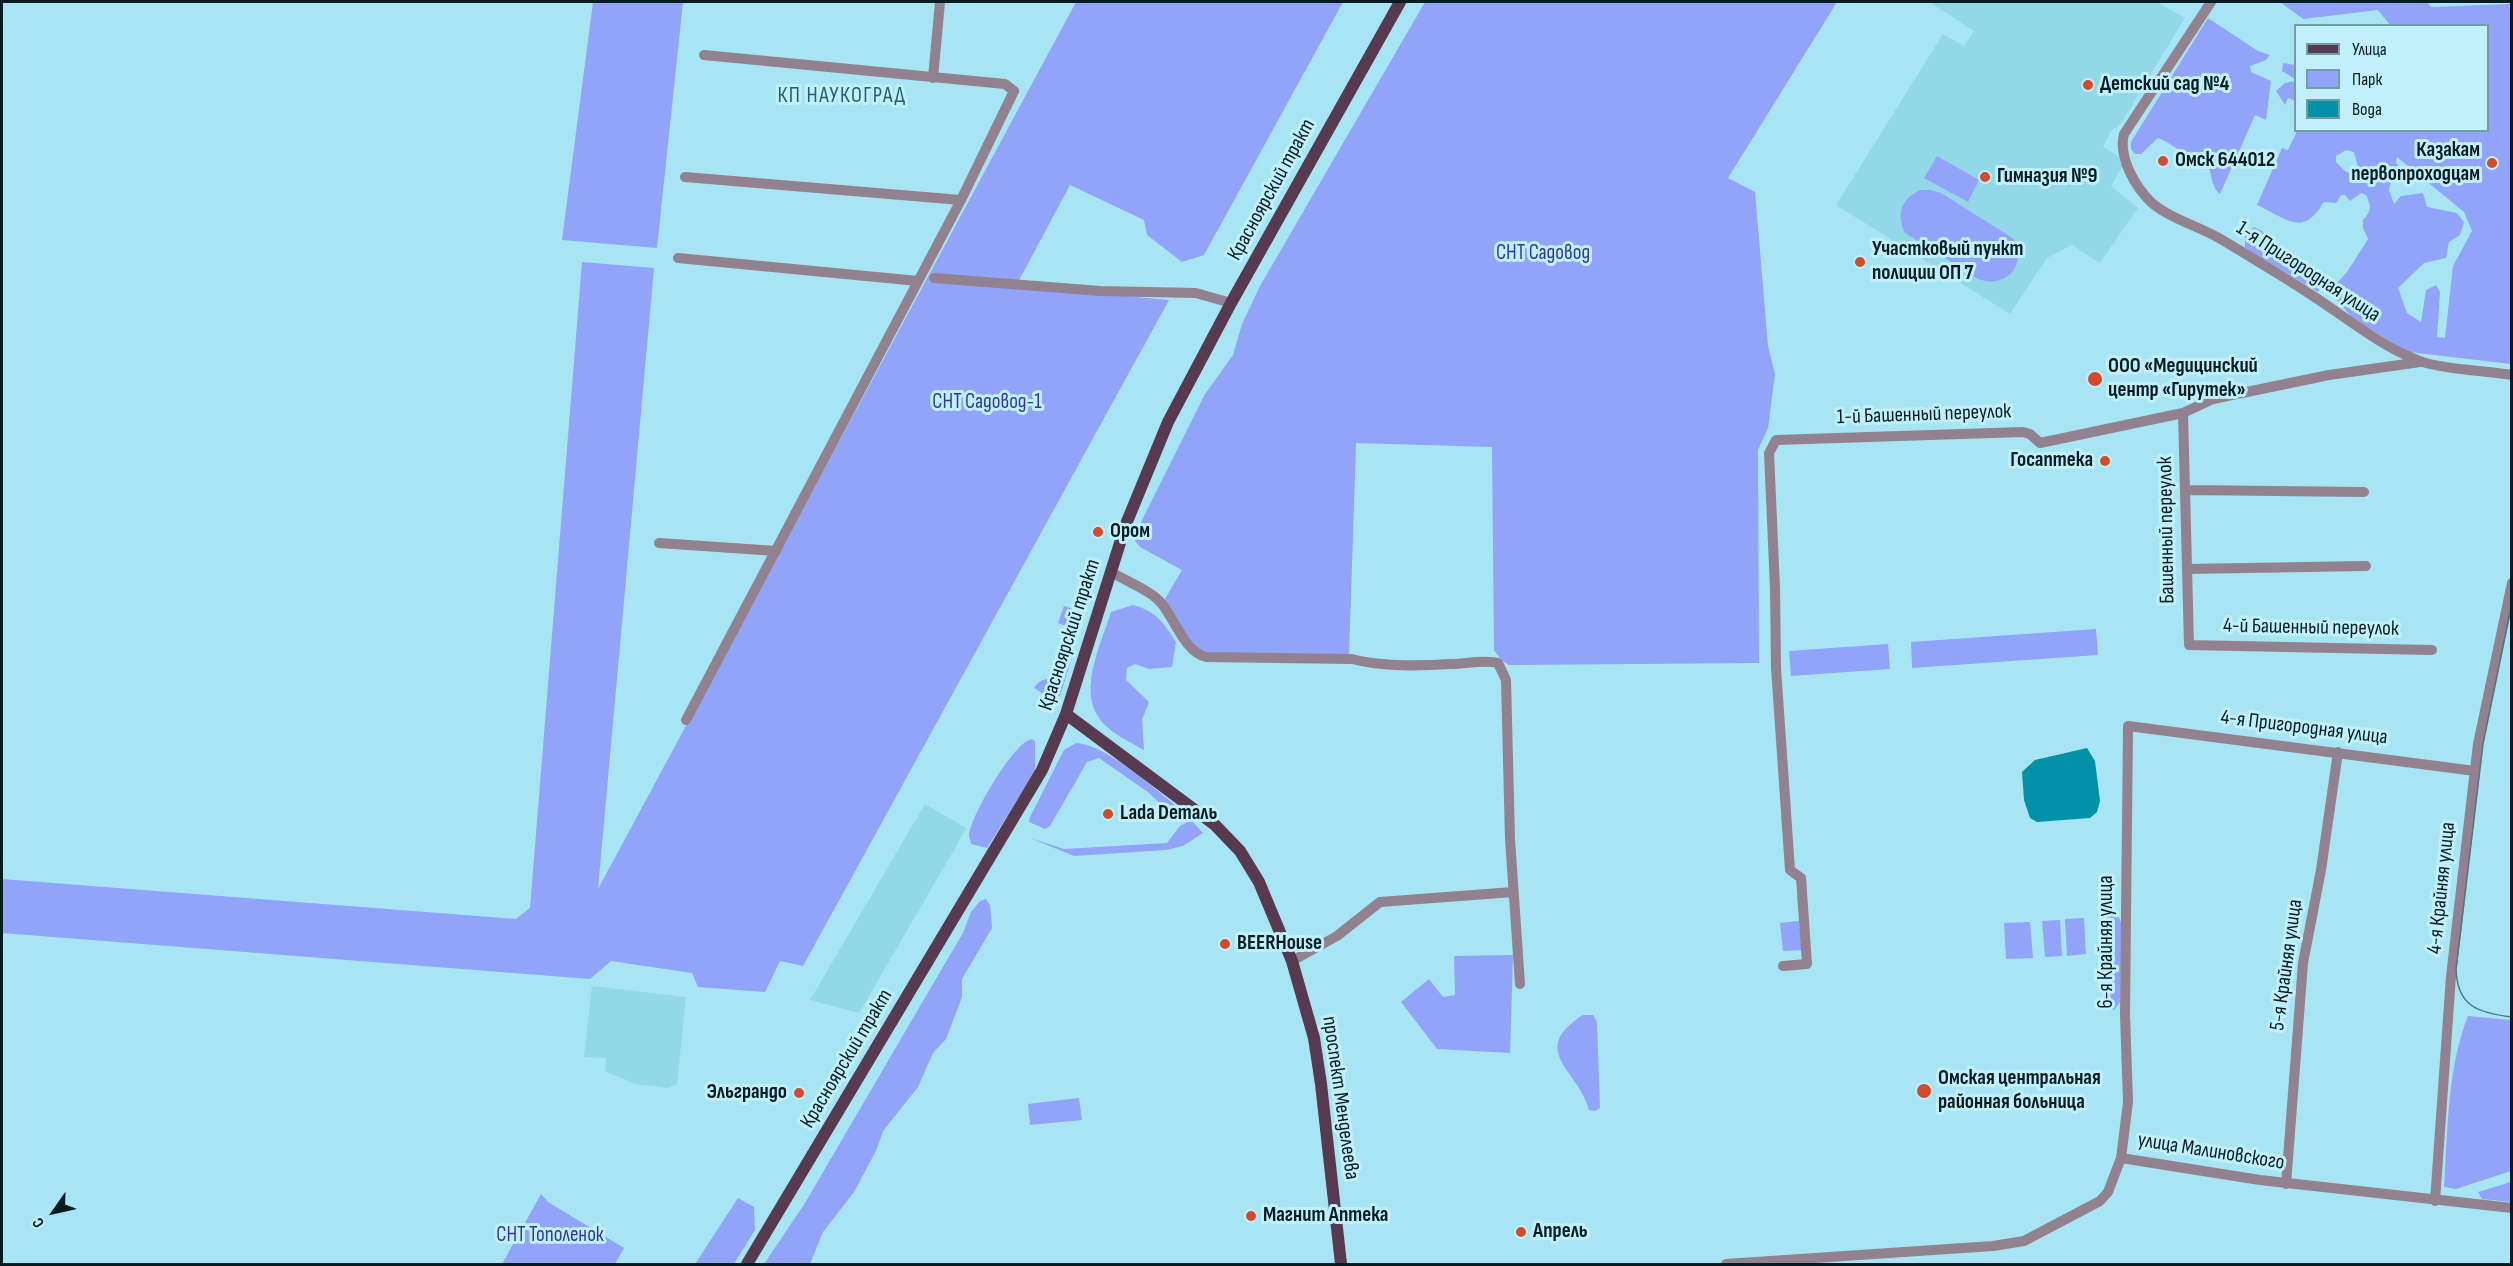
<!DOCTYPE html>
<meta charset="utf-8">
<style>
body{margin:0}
#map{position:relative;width:2513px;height:1266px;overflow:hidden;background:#a8e5f4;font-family:"Sofia Sans Condensed",sans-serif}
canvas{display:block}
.frame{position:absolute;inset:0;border:3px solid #041d23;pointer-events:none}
.legend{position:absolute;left:2294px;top:24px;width:195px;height:108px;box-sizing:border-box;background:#c0f0fc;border:2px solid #759ca5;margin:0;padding:8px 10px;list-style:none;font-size:18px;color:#041d23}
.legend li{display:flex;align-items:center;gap:12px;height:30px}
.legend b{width:30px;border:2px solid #759ca5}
.north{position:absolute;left:24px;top:1182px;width:60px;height:60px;-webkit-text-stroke:4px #c0f0fc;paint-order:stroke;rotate:236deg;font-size:16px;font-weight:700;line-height:24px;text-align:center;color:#041d23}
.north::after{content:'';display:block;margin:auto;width:21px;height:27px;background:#041d23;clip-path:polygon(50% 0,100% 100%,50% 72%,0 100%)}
</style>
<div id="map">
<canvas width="2513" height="1266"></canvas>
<div class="frame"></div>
<ul class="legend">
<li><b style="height:8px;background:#573950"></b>Улица</li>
<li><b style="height:16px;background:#92a3fa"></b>Парк</li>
<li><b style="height:16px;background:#0291a8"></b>Вода</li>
</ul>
<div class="north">С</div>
</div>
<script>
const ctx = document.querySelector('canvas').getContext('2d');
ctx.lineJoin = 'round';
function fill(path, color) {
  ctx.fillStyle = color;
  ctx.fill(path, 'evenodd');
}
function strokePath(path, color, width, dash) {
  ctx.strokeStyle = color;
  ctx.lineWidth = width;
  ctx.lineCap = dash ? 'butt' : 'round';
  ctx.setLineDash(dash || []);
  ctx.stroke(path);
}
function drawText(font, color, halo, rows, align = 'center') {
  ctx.font = font + ' "Sofia Sans Condensed",sans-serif';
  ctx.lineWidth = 6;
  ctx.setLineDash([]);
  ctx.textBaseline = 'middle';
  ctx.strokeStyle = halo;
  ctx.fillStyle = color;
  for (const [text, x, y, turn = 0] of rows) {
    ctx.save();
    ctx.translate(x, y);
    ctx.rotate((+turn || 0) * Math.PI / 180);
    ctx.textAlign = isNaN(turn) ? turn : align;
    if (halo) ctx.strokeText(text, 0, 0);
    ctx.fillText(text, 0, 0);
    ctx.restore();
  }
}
fill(new Path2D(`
 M1929,2H2157L2185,18L2120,125L2111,131L2103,147L2118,156L2122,167L2111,186L2138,208L2100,263L2072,245L2047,258L2010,314L1836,205L1943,34L1964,46L1974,31Z
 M925,804L966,828L954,850L859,1013L810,1000Z
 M592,986L686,997L677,1084L667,1088L635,1084L605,1071L606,1058L584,1057Z`), '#93d8e9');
fill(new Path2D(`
 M593,2H683L657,248L562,240Z
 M1076,2H1343L1204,255L1182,262L1147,235L1144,220L1070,185L1016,286L1169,300L803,966L780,961L765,992L698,987L692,973L611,961L590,979L2,933V879L516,919L530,908L582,262L654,268L598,889Z
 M1425,2H1837L1728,178L1755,192L1768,346L1775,374L1768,428L1758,450L1759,663L1509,665L1501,660L1494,650L1492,447L1356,443L1349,656L1204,654C1188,638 1170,621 1165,599L1182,570L1140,547L1133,538L1205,394L1233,355L1242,324L1260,286Z
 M2280,2H2427L2431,7L2511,4V364L2409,352L2354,320L2336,299V284L2347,272L2368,239L2363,228V220C2372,211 2371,206 2366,195L2361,193L2350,201L2345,195H2341L2336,203L2324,202C2302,238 2288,219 2257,205L2282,148L2288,150L2297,131L2488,130V26L2390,25L2378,10L2303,19ZM2346,150L2354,152L2361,178L2345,171L2336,162V156ZM2397,157L2464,212L2472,231L2453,266L2445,338L2437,337L2440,292L2436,285L2426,290L2421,322L2407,313L2398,288L2424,263L2446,258L2449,242L2460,235L2464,222L2457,213L2427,207L2423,193L2401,196L2394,204L2389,190L2391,181L2400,182L2405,177L2396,162Z
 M2208,18L2258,51L2270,55L2266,60L2250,66L2251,72L2271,81L2266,120L2255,115L2220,194C2210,186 2213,174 2207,164C2201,152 2193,156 2183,152C2174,148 2168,141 2158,138L2141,154H2135L2131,149V142Z
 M2283,63L2295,65V79L2282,71Z
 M2295,81V101L2288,98L2285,105L2276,91L2285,83Z
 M1937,156L1979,180L1968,202L1924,178Z
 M1920,190H1930L1941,193L2014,239C2027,266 2006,289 1978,279L1905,233C1896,214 1901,199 1920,190Z
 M2254,227L2262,231L2291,263L2323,280L2318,292L2245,248V237Z
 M1133,605C1156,611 1164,623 1176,642L1172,667L1149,669L1135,664L1127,668L1126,680L1149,702L1142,720L1144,750C1130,742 1108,732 1099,718C1078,688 1102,642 1111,612Z
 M1064,606L1077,610L1072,628L1058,623Z
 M2096,629L2098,655L1912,668L1911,642Z
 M1888,644L1890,669L1791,676L1789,651Z
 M1076,645L1060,696L1048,697L1034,688C1041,676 1055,680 1064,671C1072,665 1073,652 1076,645Z
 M1032,739L1035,741V771L987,848L971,844C971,841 969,838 969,835C971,816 1014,741 1032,739Z
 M1076,743C1105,744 1151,786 1174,804L1173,813L1169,812L1149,793L1099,758L1087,762L1050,826L1045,829L1029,822L1030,817L1064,750Z
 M1191,820L1203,833L1183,846L1166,850L1074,856L1030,838L1064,849L1167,843L1180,826Z
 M986,899L990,905L992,928L962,979V997L946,1039L933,1053L918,1087L883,1131L876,1151L854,1192L823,1232L810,1264H764L805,1203L930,989L963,933L971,912L980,901Z
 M2112,914L2119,918L2122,924L2120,1002L2114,1010L2108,1008L2105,1002L2100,926L2102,919Z
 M2084,918L2086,954L2067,956L2065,919Z
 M2060,920L2062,956L2045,957L2042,921Z
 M1799,921L1802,950L1783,951L1780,923Z
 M2030,922L2033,958L2006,959L2004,923Z
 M1513,955L1510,1053L1437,1049L1401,1002L1429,979L1443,997L1455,995L1454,956Z
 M1583,1015H1593L1597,1022L1600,1108L1595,1111L1589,1110C1579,1070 1527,1051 1583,1015Z
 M2468,1016L2511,1020V1171L2456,1189L2444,1187C2448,1130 2447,1069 2468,1016Z
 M1079,1098L1082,1120L1030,1125L1028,1104Z
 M2511,1182V1202L2482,1199L2478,1192Z
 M541,1194L548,1202L624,1248L615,1264H502Z
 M738,1198L754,1207L755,1230L734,1264H695Z`), '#92a3fa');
fill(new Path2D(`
 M2087,748L2095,761L2100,801L2097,812L2090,818L2037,822L2030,818L2024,800L2022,772L2035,760Z`), '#0291a8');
strokePath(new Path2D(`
 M2211,2L2124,134C2118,157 2135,187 2152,203C2172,220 2202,227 2224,241C2254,259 2284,277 2313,296C2347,318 2379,345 2417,360C2438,369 2487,371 2512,375
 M933,78L940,2
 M685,177L961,200
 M678,258L918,281
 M934,278L1100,291L1196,293L1231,303
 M2183,413L2189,645L2432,650
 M2187,490L2364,492
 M659,543L776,551
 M2187,569L2366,566
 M1111,572C1126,581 1152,591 1162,604C1175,620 1185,652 1206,657L1352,659C1383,667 1419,666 1451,664C1467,664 1483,659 1498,663L1506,680L1510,839L1520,984
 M686,720L961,200L1014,91L1005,84L704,55
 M1292,961L1337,936L1380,902L1513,892
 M1783,966L1807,964L1801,878L1790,870L1776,668L1775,588L1769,453L1776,440L2023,432L2030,434L2040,443L2183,413L2213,399L2329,375L2420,362
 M2121,1158L2128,1102L2125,1014L2128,726L2475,771
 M2286,1184L2303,963L2321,870L2338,752
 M2435,1201L2451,976L2478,744L2512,583
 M1726,1264L1993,1246L2024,1241L2100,1201L2108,1192L2121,1158L2260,1180L2512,1208`), '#92818e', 10);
strokePath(new Path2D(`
 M1066,714L1215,825L1240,851L1259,882L1292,961L1314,1038L1321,1084L1341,1264
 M747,1264L1042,770L1066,714L1126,524L1168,422L1231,303L1400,2`), '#573950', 12);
strokePath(new Path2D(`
 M2512,602L2483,744L2456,969C2457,1007 2479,1013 2512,1017`), '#4e7781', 1.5);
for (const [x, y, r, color] of [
 [2088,85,6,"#d54b2a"],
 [2163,161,6,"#d54b2a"],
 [2492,163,6,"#d54b2a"],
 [1985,177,6,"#d54b2a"],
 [1860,262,6,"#d54b2a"],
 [2095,379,8,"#d54b2a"],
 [2105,461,6,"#d54b2a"],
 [1098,532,6,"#d54b2a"],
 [1108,814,6,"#d54b2a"],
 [1225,944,6,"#d54b2a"],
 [1924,1091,8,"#d54b2a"],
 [799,1093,6,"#d54b2a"],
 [1251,1216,6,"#d54b2a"],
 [1521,1232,6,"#d54b2a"]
]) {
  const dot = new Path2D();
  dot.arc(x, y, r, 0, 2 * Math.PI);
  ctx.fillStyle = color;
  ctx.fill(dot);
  strokePath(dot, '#c0f0fc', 2);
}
drawText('bold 21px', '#041d23', '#c0f0fc', [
 ["Детский сад №4",2100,85],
 ["Казакам",2480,151,"right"],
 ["первопроходцам",2480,175,"right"],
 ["Омск 644012",2175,161],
 ["Гимназия №9",1997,177],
 ["Участковый пункт",1872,250],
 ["полиции ОП 7",1872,274],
 ["ООО «Медицинский",2108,367],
 ["центр «Гирутек»",2108,391],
 ["Госаптека",2093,461,"right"],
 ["Ором",1110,532],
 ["Lada Dеталь",1120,814],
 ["BEERHouse",1237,944],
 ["Омская центральная",1938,1079],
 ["районная больница",1938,1103],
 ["Эльграндо",787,1093,"right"],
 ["Магнит Аптека",1263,1216],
 ["Апрель",1533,1232]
], 'left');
drawText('21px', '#041d23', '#c0f0fc', [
 ["Красноярский тракт",1272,190,-61],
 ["1-я Пригородная улица",2308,272,33],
 ["1-й Башенный переулок",1924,415,-2],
 ["Башенный переулок",2167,530,-91],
 ["4-й Башенный переулок",2311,628,1],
 ["Красноярский тракт",1070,635,-72],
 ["4-я Пригородная улица",2304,728,7],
 ["4-я Крайняя улица",2442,888,-84],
 ["6-я Крайняя улица",2107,942,-90],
 ["5-я Крайняя улица",2287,965,-82],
 ["Красноярский тракт",847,1059,-59],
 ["проспект Менделеева",1340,1098,82],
 ["улица Малиновского",2211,1152,9]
]);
drawText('21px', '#33379d', '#c0f0fc', [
 ["СНТ Садовод",1543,254],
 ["СНТ Садовод-1",987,403],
 ["СНТ Тополенок",550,1236]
]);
ctx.letterSpacing = '1.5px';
drawText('22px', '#235f6c', '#c0f0fc', [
 ["КП НАУКОГРАД",842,96]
]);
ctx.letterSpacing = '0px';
</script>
